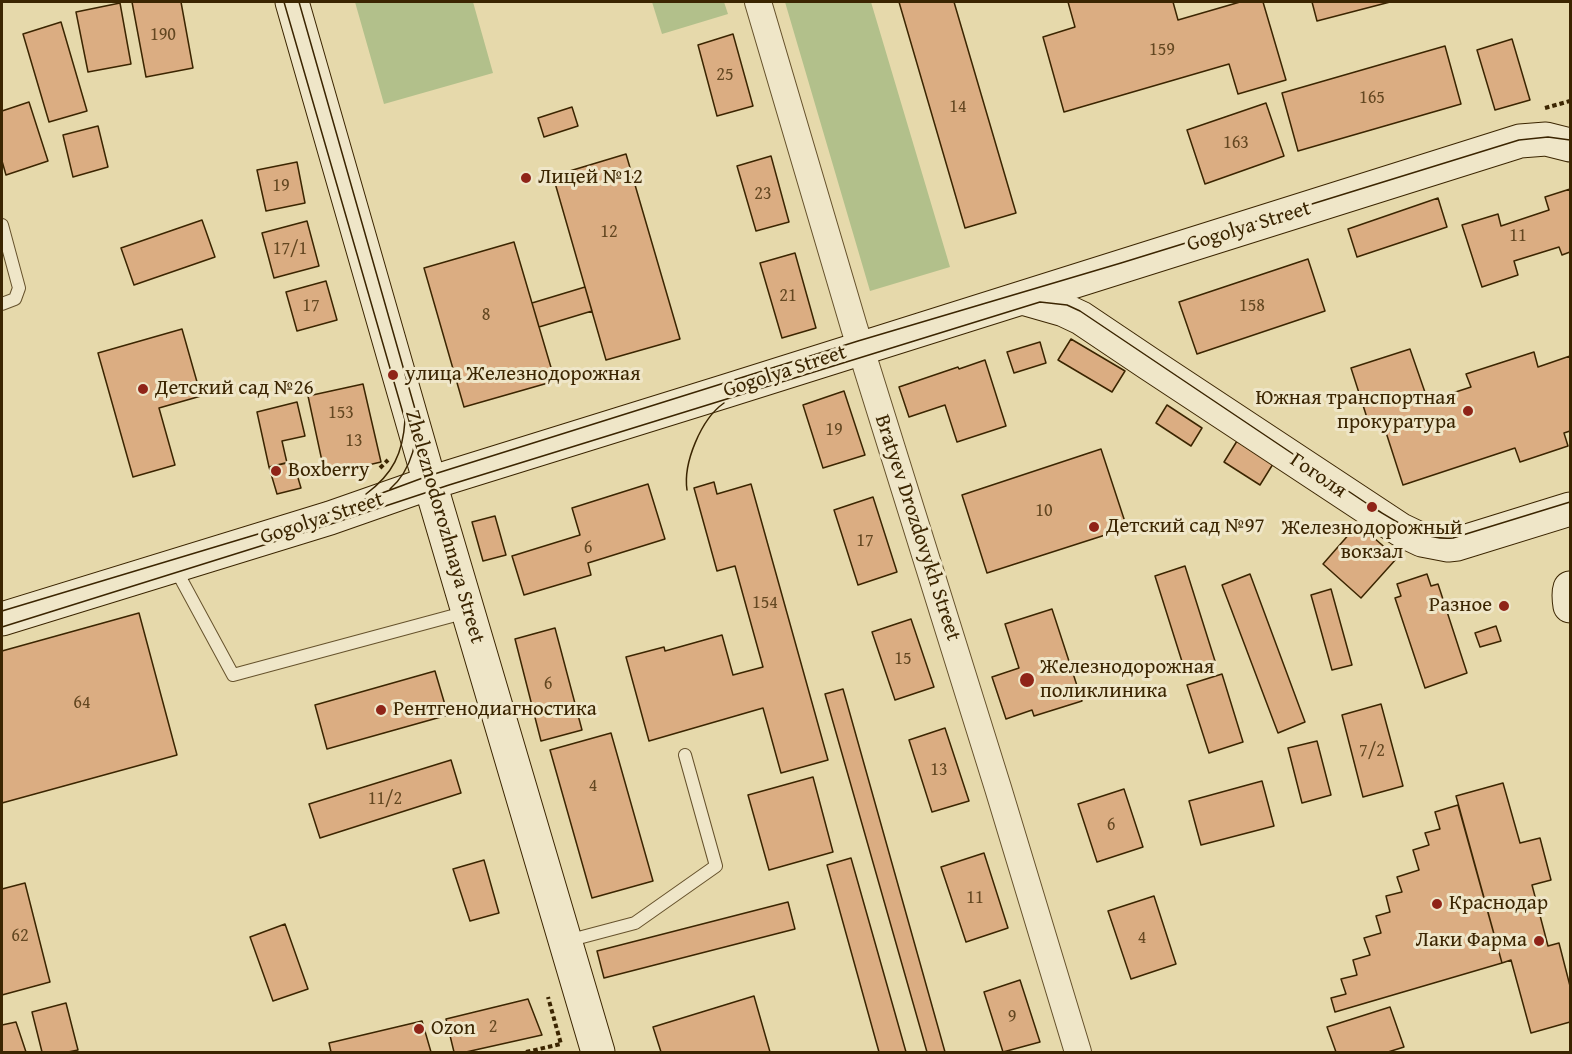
<!DOCTYPE html>
<meta charset="utf-8">
<style>
body{margin:0}
#map{position:relative;width:1572px;height:1054px;overflow:hidden;background:#e6d9ab;font-family:"Gentium Book Plus",serif}
canvas{display:block}
.frame{position:absolute;inset:0;border:3px solid #3b2501;pointer-events:none}
</style>
<div id="map">
<canvas width="1572" height="1054"></canvas>
<div class="frame"></div>
</div>
<script>
const ctx = document.querySelector('canvas').getContext('2d');
ctx.lineJoin = 'round';
function fill(path, color) {
  ctx.fillStyle = color;
  ctx.fill(path, 'evenodd');
}
function strokePath(path, color, width, dash) {
  ctx.strokeStyle = color;
  ctx.lineWidth = width;
  ctx.lineCap = dash ? 'butt' : 'round';
  ctx.setLineDash(dash || []);
  ctx.stroke(path);
}
function drawText(font, color, halo, rows, align = 'center') {
  ctx.font = font + ' "Gentium Book Plus",serif';
  ctx.lineWidth = 6;
  ctx.setLineDash([]);
  ctx.textBaseline = 'middle';
  ctx.strokeStyle = halo;
  ctx.fillStyle = color;
  for (const [text, x, y, turn = 0] of rows) {
    ctx.save();
    ctx.translate(x, y);
    ctx.rotate((+turn || 0) * Math.PI / 180);
    ctx.textAlign = isNaN(turn) ? turn : align;
    if (halo) ctx.strokeText(text, 0, 0);
    ctx.fillText(text, 0, 0);
    ctx.restore();
  }
}
fill(new Path2D(`
 M355,2H473L493,73L384,104Z
 M652,2H724L728,14L662,34Z
 M785,2H871L950,267L870,291Z`), '#b2c08b');
const building = new Path2D(`
 M132,2H181L193,68L146,77Z
 M899,2H954L1016,213L965,228Z
 M1068,2H1173L1178,20L1240,2H1263L1286,80L1238,94L1229,64L1064,112L1043,37L1075,27Z
 M1312,2H1390L1317,21Z
 M120,3L131,64L88,72L76,12Z
 M61,22L87,111L49,122L23,34Z
 M733,34L753,106L717,116L698,45Z
 M1512,39L1530,100L1495,110L1477,50Z
 M1445,46L1461,104L1298,151L1282,93Z
 M29,102L48,161L6,175L2,161V111Z
 M1266,103L1284,156L1205,184L1187,130Z
 M572,107L578,126L544,137L538,118Z
 M98,126L108,167L73,177L63,135Z
 M626,154L680,339L606,360L553,176Z
 M771,156L789,222L756,231L737,166Z
 M297,162L305,203L266,211L257,170Z
 M1570,189V252L1562,255L1559,247L1514,261L1518,275L1482,287L1462,225L1498,214L1501,226L1549,210L1545,197Z
 M1438,198L1447,227L1357,257L1348,229Z
 M202,220L215,257L134,285L121,248Z
 M307,221L319,266L274,278L262,233Z
 M514,242L555,381L464,407L424,268Z
 M795,253L816,328L782,338L760,263Z
 M1308,259L1325,311L1197,354L1179,302Z
 M326,281L337,320L297,331L286,292Z
 M585,287L592,311L539,327L532,303Z
 M182,329L201,396L159,408L175,465L133,477L98,353Z
 M1071,339L1125,371L1112,392L1058,360Z
 M1040,342L1046,363L1014,373L1007,352Z
 M1410,349L1428,401L1471,387L1466,374L1534,352L1538,367L1570,356V431L1564,433L1568,446L1520,462L1515,448L1403,485L1382,420L1369,424L1351,368Z
 M985,360L1006,426L957,442L945,405L909,417L899,387L958,367L959,369Z
 M363,384L381,462L325,475L308,396Z
 M844,391L865,455L823,468L803,405Z
 M297,402L305,436L282,441L287,463L269,467L257,412Z
 M1167,405L1202,428L1191,446L1156,423Z
 M1237,441L1273,464L1260,485L1224,462Z
 M1101,449L1127,528L987,573L962,495Z
 M293,461L301,488L277,494L269,467Z
 M714,482L717,494L751,484L828,760L781,773L763,708L649,741L626,657L664,647L665,651L722,635L733,675L763,667L735,566L717,571L694,488Z
 M648,484L665,539L588,563L591,575L524,595L512,556L580,535L572,508Z
 M873,497L897,572L858,585L834,510Z
 M495,516L506,555L483,561L472,522Z
 M1358,524L1397,558L1361,598L1323,564Z
 M1185,566L1215,661L1185,671L1155,576Z
 M1250,574L1305,722L1278,733L1222,585Z
 M1427,574L1431,586L1438,584L1467,673L1425,688L1395,598L1401,596L1397,584Z
 M1331,589L1352,665L1332,670L1311,595Z
 M1052,609L1082,701L1034,716L1032,710L1006,719L992,677L1019,668L1005,624Z
 M139,613L177,755L2,803V651Z
 M911,619L934,687L895,700L872,632Z
 M1496,626L1501,641L1480,647L1475,633Z
 M555,628L582,730L541,741L515,639Z
 M435,671L448,715L327,749L315,705Z
 M1222,674L1243,742L1209,753L1187,685Z
 M843,689L945,1052H927L825,694Z
 M1381,704L1403,786L1363,797L1342,715Z
 M945,728L969,801L932,812L909,740Z
 M611,733L653,881L592,898L550,750Z
 M1317,741L1331,795L1302,803L1288,748Z
 M451,760L461,793L320,838L309,804Z
 M813,777L833,852L769,870L748,795Z
 M1262,781L1274,826L1201,845L1189,801Z
 M1503,783L1520,843L1540,838L1551,880L1532,885L1548,946L1559,943L1570,986V1022L1531,1033L1511,960L1502,963L1456,796Z
 M1124,789L1143,847L1097,862L1078,804Z
 M1458,805L1502,963L1335,1012L1331,998L1346,994L1341,979L1357,975L1353,960L1370,955L1364,938L1381,933L1376,916L1390,912L1386,896L1402,892L1397,877L1419,870L1413,850L1429,845L1425,833L1440,829L1435,812Z
 M984,853L1008,928L966,942L941,867Z
 M851,858L906,1052H879L827,865Z
 M484,860L499,913L470,921L453,869Z
 M25,883L50,982L2,995V889Z
 M1154,896L1176,964L1131,979L1108,911Z
 M788,902L795,929L604,978L597,951Z
 M285,924L308,989L273,1001L250,937Z
 M1020,980L1040,1042L1003,1052L984,992Z
 M754,996L770,1052H661L653,1027Z
 M528,999L542,1035L466,1052H454L446,1019Z
 M66,1003L78,1050L68,1052H42L32,1012Z
 M1390,1007L1404,1047L1388,1052H1336L1327,1027Z
 M422,1021L431,1052H331L329,1043Z
 M16,1022L26,1052H2V1025Z`);
fill(building, '#dbad82');
strokePath(building, '#3b2501', 1.5);
const lane = new Path2D(`
 M2,225L19,288L15,299L2,304
 M175,568L233,675L467,612
 M567,941L635,923L716,866L685,755`);
const street = new Path2D(`
 M758,2L854,327L998,788L1078,1052`);
const secondary = new Path2D(`
 M292,2L430,483L598,1052
 M1022,298L1064,310L1081,318L1148,363L1401,530L1422,540L1448,545L1457,544L1570,509
 M1570,588C1568,594 1569,600 1570,606
 M2,619L330,518L430,483L726,391L1520,141L1546,139L1570,145`);
strokePath(lane, '#66522c', 14);
strokePath(street, '#66522c', 28);
strokePath(secondary, '#3b2501', 35);
strokePath(new Path2D(`
 M1545,108L1570,101
 M380,468L388,460
 M526,1052L561,1044L548,997`), '#3b2501', 4, [4.5, 3]);
strokePath(lane, '#efe6c8', 12);
strokePath(street, '#efe6c8', 26);
strokePath(secondary, '#efe6c8', 33);
strokePath(new Path2D(`
 M284,2L405,420C403,453 393,474 366,494
 M299,2L415,409C420,437 412,470 390,489
 M687,490C683,463 701,419 724,403
 M2,611L328,513L428,476L858,341L1121,263L1519,140L1548,137L1570,140
 M2,627L331,524L449,485L1040,302L1067,305L1080,311L1372,507C1396,521 1423,541 1453,538L1570,502`), '#3b2501', 1.5);
for (const [x, y, r, color] of [
 [526,178,6,"#8f2418"],
 [393,375,6,"#8f2418"],
 [143,389,6,"#8f2418"],
 [1468,411,6,"#8f2418"],
 [276,471,6,"#8f2418"],
 [1372,507,6,"#8f2418"],
 [1094,527,6,"#8f2418"],
 [1504,606,6,"#8f2418"],
 [1027,680,8,"#8f2418"],
 [381,710,6,"#8f2418"],
 [1437,904,6,"#8f2418"],
 [1539,941,6,"#8f2418"],
 [419,1029,6,"#8f2418"]
]) {
  const dot = new Path2D();
  dot.arc(x, y, r, 0, 2 * Math.PI);
  ctx.fillStyle = color;
  ctx.fill(dot);
  strokePath(dot, '#efe6c8', 2);
}
drawText('18px', '#634721', null, [
 ["190",163,35],
 ["159",1162,50],
 ["25",725,75],
 ["165",1372,98],
 ["14",958,107],
 ["163",1236,143],
 ["19",281,186],
 ["23",763,194],
 ["12",609,232],
 ["11",1518,236],
 ["17/1",290,249],
 ["21",788,296],
 ["17",311,306],
 ["158",1252,306],
 ["8",486,315],
 ["153",341,413],
 ["19",834,430],
 ["13",354,441],
 ["10",1044,511],
 ["17",865,541],
 ["6",588,548],
 ["154",765,603],
 ["15",903,659],
 ["6",548,684],
 ["64",82,703],
 ["7/2",1372,751],
 ["13",939,770],
 ["4",593,786],
 ["11/2",385,799],
 ["6",1111,825],
 ["11",975,898],
 ["62",20,936],
 ["4",1142,938],
 ["9",1012,1017],
 ["2",493,1027]
]);
drawText('21px', '#3b2501', '#efe6c8', [
 ["Лицей №12",538,178],
 ["улица Железнодорожная",405,375],
 ["Детский сад №26",155,389],
 ["Южная транспортная",1456,399,"right"],
 ["прокуратура",1456,423,"right"],
 ["Boxberry",288,471],
 ["Детский сад №97",1106,527],
 ["Железнодорожный",1372,529,"center"],
 ["вокзал",1372,553,"center"],
 ["Разное",1492,606,"right"],
 ["Железнодорожная",1040,668],
 ["поликлиника",1040,692],
 ["Рентгенодиагностика",393,710],
 ["Краснодар",1449,904],
 ["Лаки Фарма",1527,941,"right"],
 ["Ozon",431,1029]
], 'left');
drawText('21px', '#3b2501', '#efe6c8', [
 ["Gogolya Street",1249,227,-17],
 ["Gogolya Street",785,372,-18],
 ["Гоголя",1318,476,34],
 ["Gogolya Street",322,519,-18],
 ["Zheleznodorozhnaya Street",444,527,74],
 ["Bratyev Drozdovykh Street",917,528,72]
]);
</script>
